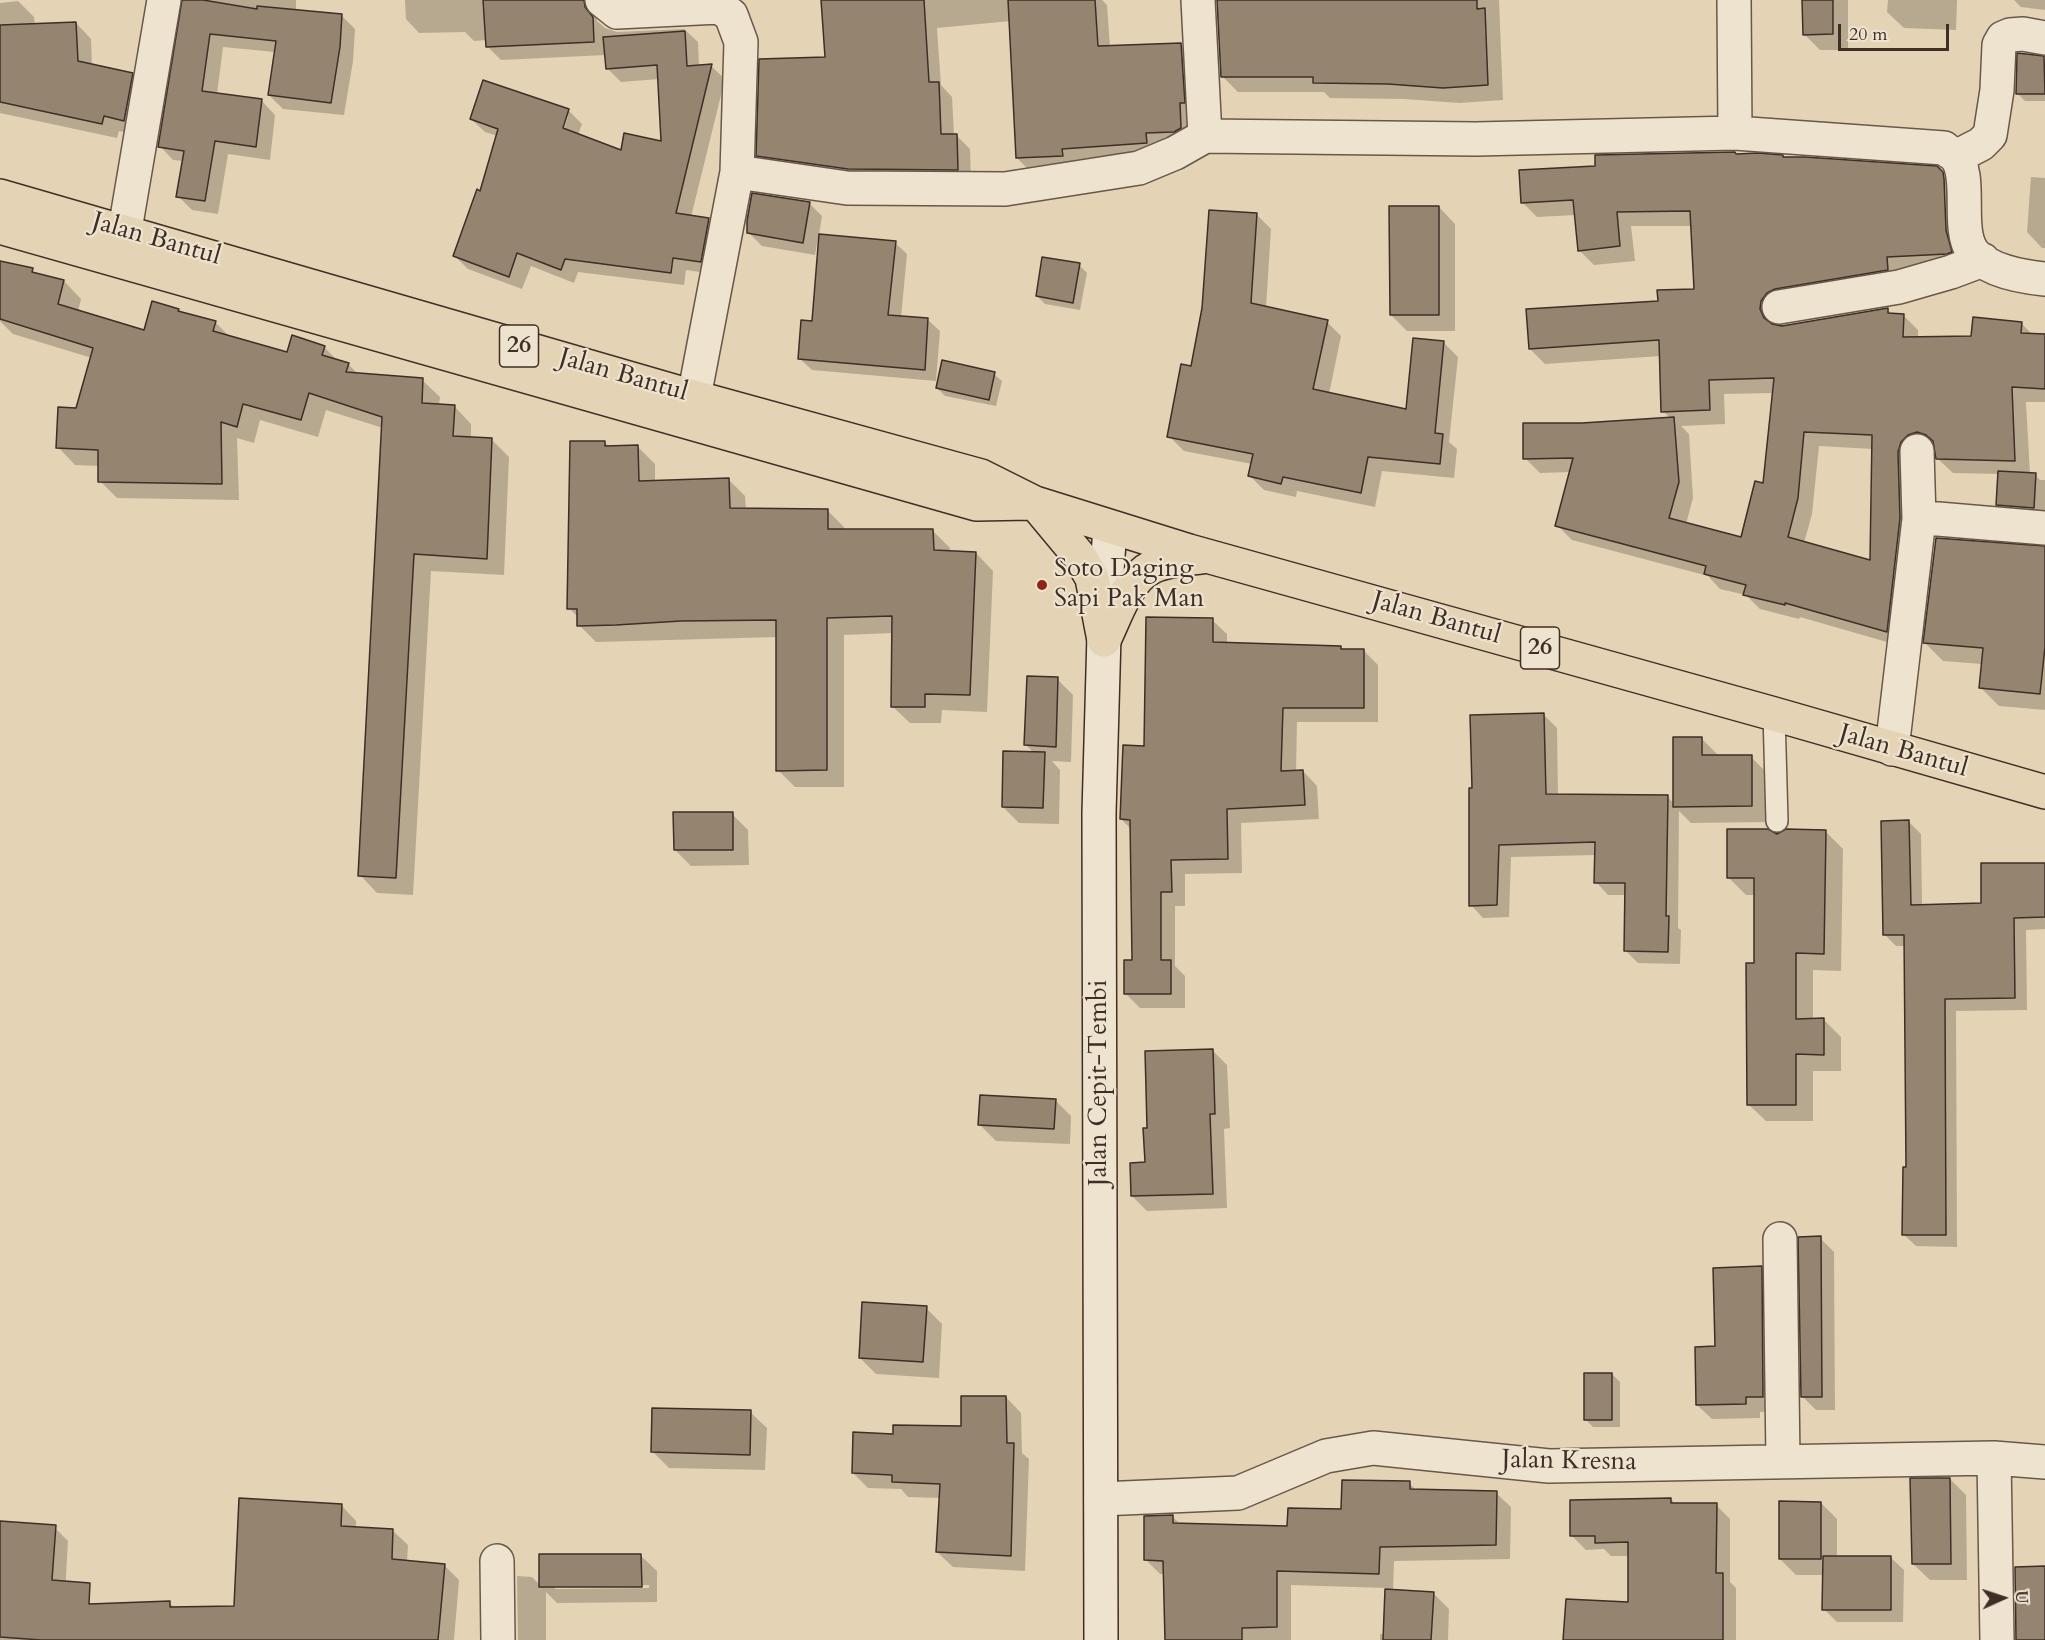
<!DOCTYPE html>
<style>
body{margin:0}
#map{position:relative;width:2045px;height:1640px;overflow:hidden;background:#e4d4b5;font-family:Cardo,serif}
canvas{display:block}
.north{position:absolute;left:1973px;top:1568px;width:60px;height:60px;-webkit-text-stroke:4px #ede3cf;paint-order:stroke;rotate:87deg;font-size:16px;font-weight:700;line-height:24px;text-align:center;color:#3f2e26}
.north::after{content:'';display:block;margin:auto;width:21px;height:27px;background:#3f2e26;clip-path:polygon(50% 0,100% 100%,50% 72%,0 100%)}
.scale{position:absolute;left:1838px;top:24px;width:111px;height:27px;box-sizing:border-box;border:3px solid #3f2e26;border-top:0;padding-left:8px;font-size:18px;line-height:21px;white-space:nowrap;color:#3f2e26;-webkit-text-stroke:4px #ede3cf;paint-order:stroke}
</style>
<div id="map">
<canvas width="2045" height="1640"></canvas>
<div class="north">U</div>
<div class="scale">20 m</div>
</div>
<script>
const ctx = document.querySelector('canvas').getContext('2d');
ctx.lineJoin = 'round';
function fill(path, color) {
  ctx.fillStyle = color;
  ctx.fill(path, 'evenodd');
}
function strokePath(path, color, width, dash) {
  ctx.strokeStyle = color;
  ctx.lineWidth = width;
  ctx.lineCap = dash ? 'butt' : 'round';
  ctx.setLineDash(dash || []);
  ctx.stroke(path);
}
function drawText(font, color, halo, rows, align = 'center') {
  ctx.font = font + ' Cardo,serif';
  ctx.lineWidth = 4.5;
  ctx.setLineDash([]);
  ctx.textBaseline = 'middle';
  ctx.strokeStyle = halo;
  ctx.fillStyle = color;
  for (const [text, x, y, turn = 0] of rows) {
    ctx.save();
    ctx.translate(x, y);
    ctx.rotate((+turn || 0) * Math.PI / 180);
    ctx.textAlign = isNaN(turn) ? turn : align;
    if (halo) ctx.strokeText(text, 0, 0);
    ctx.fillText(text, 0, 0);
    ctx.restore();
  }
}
fill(new Path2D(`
 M183,0H296V11L342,16L355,29L353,61L344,115L283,109L269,95L275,52L223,47L217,94L262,101L275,115L270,160L228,154L218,214L192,210L178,196L184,161L173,160L160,146Z
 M405,0H603L596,11L597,21L605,28L617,32L684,29L698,42L699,67L711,66L725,79L691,217L708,220L722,233L714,274L686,270L684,285L578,272L574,283L531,266L522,289L468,269L455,256L481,193L498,136L485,132L471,119L568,110L582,124L578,135L622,152L662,143L659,79L621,82L607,68L606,55L501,60L487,46V40L474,41L465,32L419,33L406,19ZM565,116H568L562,136L559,135Z
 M847,0H1102L1107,5L1110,47L1181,45L1194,58V142L1160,156L1030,171L1017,158L1011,21L937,28L941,85L952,97L954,135H956L970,149L971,183L771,169L758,155L827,59Z
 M1218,0H1499L1503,100L1459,103L1404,99L1330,98L1324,92H1238L1222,76Z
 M1804,0H1848V50H1820L1804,34Z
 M1888,0H1957L1956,30L1904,28L1887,12Z
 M2014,0H2045V10L2021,7Z
 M18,1L34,17L35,25L76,23L91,39L92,66L132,75L147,90L139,135L119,131L117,138L0,113V3Z
 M2043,58L2045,60V101H2025L2017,93Z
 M1736,155L1940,170L1955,185L1966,267L1776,316L1775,326L1782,327L1887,309L1893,315H1903L1918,330V338L1973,337L2021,323L2033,335H2045V402H2026L2030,474L2035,475L2040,480H2045V525L2016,523L1997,504L1999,474L1953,473L1937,458L1936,448L1932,447L1901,646L1800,617L1799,619L1760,609L1746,595L1720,589L1708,576L1572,540L1557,525L1571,472L1540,473L1525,458L1582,424L1671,419L1663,411L1661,356L1545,364L1530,349L1696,290L1692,226H1631L1635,261L1594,265L1579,250L1576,215L1537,217L1522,202ZM1774,393L1765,485L1742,538L1686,524L1693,498L1689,434L1681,426L1725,424L1724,394ZM1819,446L1873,449L1871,562L1804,543L1812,514Z
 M2031,177L2045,178V248H2042L2027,232Z
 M809,203L822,216L819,235L895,243L907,254L901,318L928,320L940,331L936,381L812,370L800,359L813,322L820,238H818L815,255L762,246L749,233Z
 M1439,207L1455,224V331H1407L1391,315Z
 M1256,214L1271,229L1266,308L1327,322L1341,336L1329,394L1407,411L1444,343L1458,357L1449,442L1457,449L1454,478L1382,471L1375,507L1297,491L1296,497L1264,490L1249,475L1252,464L1184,451L1169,436L1192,367Z
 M1079,265L1087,273L1080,310L1045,304L1037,296Z
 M64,281L81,299L78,311L145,332L178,310L181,313L215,322L230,337L288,354L324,347L338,361L348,364L358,374L422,380L440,397L439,406H454L471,424V439H491L509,457L504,575L431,571L413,895L377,893L360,875L383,428L326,410L318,437L260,420L254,443L237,438L239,500L117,498L100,481V466L75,465L58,447L77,409L92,358L13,334L0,321V299Z
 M994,374L1002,381L996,406L945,396L937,388Z
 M604,442L610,447H638L655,464V482L728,479L745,496L746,510H827L844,527V530L933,531L950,548V552L976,553L993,571L987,712L942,710L941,723H910L892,706L893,633L844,635V787H795L778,770V637L596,642L579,625V618L569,608Z
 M2045,548V710L1999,706L1980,687L1982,664L1943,661L1925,643Z
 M1212,620L1227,634V644L1340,647L1343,650H1363L1378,665V722H1297L1296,772L1303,771L1317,786L1319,819L1241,823L1242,873L1185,874V906H1175V966L1185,976V1008H1140L1125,993L1133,961L1131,829L1121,819L1145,747Z
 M1057,679L1073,695L1071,762L1052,761L1060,770L1059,824L1019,823L1003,807L1034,753L1026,745Z
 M1544,715L1557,728L1558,796L1667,797L1675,804L1702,739L1718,755L1751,757L1767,773V822L1691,823L1679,811L1678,928L1681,930L1680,964L1638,963L1626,951L1627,895H1608L1596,882V855L1511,857L1509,917L1483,918L1471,905L1473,789Z
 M732,814L748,830L749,865L691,866L675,850Z
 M1909,822L1921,834L1922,906L1983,905L2045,864V929L2026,930L2027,1010L1956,1011L1957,1247L1916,1246L1903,1234L1908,1169L1905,946H1896L1884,934Z
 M1825,831L1843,849L1841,971L1813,970V1020H1824L1841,1037V1071H1813V1121H1766L1748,1104L1755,965V895H1746L1728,877L1777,835Z
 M1212,1050L1227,1065L1230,1128L1224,1129L1227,1208L1147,1211L1132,1196L1146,1164L1149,1129Z
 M1055,1100L1071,1116L1070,1144L996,1141L980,1125Z
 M1820,1238L1834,1252L1835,1410H1816L1802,1396Z
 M1761,1268L1776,1283L1777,1411L1760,1412V1418L1712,1419L1697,1405L1717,1348Z
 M926,1308L942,1324L939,1378L876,1374L860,1358Z
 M1612,1374L1620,1382V1427H1593L1586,1420Z
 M1006,1397L1021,1413L1022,1453L1029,1459L1025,1571L953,1567L937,1552L941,1498L908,1497L901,1489L868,1488L853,1473L963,1428Z
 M750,1412L767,1428L765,1470L669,1468L653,1452Z
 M1950,1479L1966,1495L1967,1580H1930L1913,1564Z
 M1409,1483L1417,1491L1496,1493L1511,1507L1510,1559L1394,1561L1393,1591L1433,1593L1449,1609L1448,1640H1380V1634H1384L1386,1588L1291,1585V1640H1166L1165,1574H1160L1145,1559L1172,1516L1181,1525L1289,1528L1343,1511Z
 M1671,1499L1676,1505H1716L1730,1519V1582L1736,1588V1640H1565L1630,1603L1629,1556H1611L1604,1549L1586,1550L1572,1536Z
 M1821,1503L1837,1519V1558L1890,1557L1904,1570L1903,1622H1837L1824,1609V1575H1796L1780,1559Z
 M342,1506L356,1521V1528L393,1531L408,1545L407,1562L444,1565L459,1580L454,1640H104L169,1603L175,1608L235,1607Z
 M0,1522L54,1527L68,1541L65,1594V1640H0Z
 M640,1555L657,1571V1602L557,1603L546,1592V1640H518L517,1576L532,1577L541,1586ZM649,1585V1588L555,1589V1586Z`), '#0003');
const building = new Path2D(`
 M182,0H203L257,9V6L342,14L340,47L331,103L268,95L276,41L210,34L202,91L262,99L256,147L215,141L205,201L176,197L184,151L158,147Z
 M483,0H584L585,7L593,17L594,42L486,47Z
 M821,0H924L929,82H939L941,134H957L958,170L848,169L756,156L759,59L825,57Z
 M1008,0H1095L1098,46L1181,43L1185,103H1180L1181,128L1174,132L1146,133L1147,143L1062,149L1063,156L1016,158Z
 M1217,0H1477V9L1485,8L1488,85L1443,88L1388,84L1313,83V77H1221Z
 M1802,0H1833V34L1803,35Z
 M76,22L78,61L133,73L124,121L104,116L102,124L0,102V25Z
 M685,31L687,66L712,64L676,213L709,218L701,262L673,258L671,273L565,259L561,270L517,253L509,277L453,256L477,189L480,191L498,129L470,119L483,80L569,109L563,128L621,150L624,133L661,141L657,65L606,69L603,37Z
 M2017,53L2044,56L2045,94H2016Z
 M1735,152L1736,154L1758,153L1783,155V157H1805L1937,166L1943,172L1944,179L1946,230L1952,252L1947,254L1887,257L1888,270L1775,289L1767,293L1761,301L1760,309L1764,318L1772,324L1782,326L1888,308V313L1904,314L1903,337L1971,336L1973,317L2022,322L2021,333L2045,334V389L2012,387L2015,461L1936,459L1933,441L1926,435L1917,432L1908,435L1901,442L1898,452L1900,518L1887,632L1785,603V605L1743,595L1746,585L1704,574L1706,566L1555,526L1573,458L1523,459V423H1582L1674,417L1679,482L1669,518L1741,537L1755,481L1763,483L1774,378L1709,380L1710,410L1661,412L1659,340L1529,349L1526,309L1658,301L1657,290L1694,289L1690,211L1617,212L1620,246L1578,251L1573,200L1521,203L1519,170L1595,166V155ZM1804,432L1872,435L1870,560L1788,537L1798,498Z
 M752,193L810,202L803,243L747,233V221Z
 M1389,206H1439V315H1390Z
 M1209,210L1257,213L1251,303L1328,320L1313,389L1406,409L1413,338L1444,341L1435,433L1443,434L1440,464L1368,457L1361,493L1283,477L1281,484L1248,476L1253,454L1167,437L1181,364L1191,366L1202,308Z
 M819,234L896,241L888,315L928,318L925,370L798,359L801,320L812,321Z
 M1042,257L1080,263L1073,303L1036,296Z
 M0,261L33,268L32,272L64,280L58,304L144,330L152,301L179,309L178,311L216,321L213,331L287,352L292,335L325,346L322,355L349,363L346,372L423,378L422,403L455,405L453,436L492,438L487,559L414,554L396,878L358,876L382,417L309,393L301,420L243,404L237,427L221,422L222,484L98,482V450L56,448L58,407L76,408L93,348L0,319Z
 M942,360L995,372L989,400L936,388Z
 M570,441H605V446L638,445L639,481L729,478L730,508L828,509V529H933L934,550L976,552L970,695L925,694V707H891L892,616L827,618V770L776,771V620L681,621L616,625L577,626V609H567Z
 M1998,471L2036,473L2034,508L1996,505Z
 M1936,538L2045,546V647L2040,694L1979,688L1983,648L1923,643Z
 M1146,617L1213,618V642L1341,646V649H1364V708H1283L1281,771L1303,770L1305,805L1227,809L1228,859L1171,860L1172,892H1161V960H1171V994H1124V960H1132L1130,820L1120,819L1123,745L1144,746Z
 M1027,676L1058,677L1056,747L1024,745Z
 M1544,713L1546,794L1668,795L1666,916H1669L1668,952L1624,951L1625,883H1594L1595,842L1499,845L1497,905L1469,906V788H1472L1470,715Z
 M1673,737H1702V755H1752V806L1673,807Z
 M1003,751L1045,752L1043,808L1002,807Z
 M673,812H733V850H674Z
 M1909,820L1911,905L1981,903V863H2045V917L2014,918L2015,998L1945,999L1946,1235H1902L1903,1167H1906L1904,935H1883L1881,821Z
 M1727,829H1768L1777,834L1786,829L1826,830L1824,954L1796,953V1019L1824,1018V1055L1796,1054V1105H1747L1746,963H1754V878H1727Z
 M1213,1049L1215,1114H1210L1213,1194L1131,1196L1130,1163L1145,1162L1143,1128H1147L1145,1051Z
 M980,1095L1056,1099L1054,1129L978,1125Z
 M1821,1236L1822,1397H1801L1798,1237Z
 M1762,1266L1763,1397H1746V1404L1696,1405L1695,1347L1715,1346L1713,1268Z
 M862,1302L927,1306L923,1362L859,1358Z
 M1584,1373H1612V1420H1584Z
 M961,1396H1006L1007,1443H1014L1011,1556L936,1552L940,1484L892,1482V1475L852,1473L853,1432L893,1434V1425L961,1426Z
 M652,1408L751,1410L750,1455L651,1452Z
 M1910,1478H1950L1951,1564H1912Z
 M1342,1480L1410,1481V1489L1497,1491L1496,1545L1380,1547L1379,1574L1277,1571V1627L1242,1628V1640H1165L1163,1561L1144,1560V1516L1173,1515V1523L1287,1526L1288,1508L1341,1509Z
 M239,1498L342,1504L341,1526L393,1529L392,1559L445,1564L438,1640H41L0,1637V1521L56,1525L52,1580L90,1583L89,1604L170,1601V1607L234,1606Z
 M1671,1498V1503H1717L1716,1573H1723V1640H1563L1566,1599L1628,1602V1542L1595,1543V1536H1570V1500Z
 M1779,1501L1821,1502V1559H1779Z
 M539,1554H641L642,1587H539Z
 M1823,1556H1891V1610H1822Z
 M2045,1566V1640H2016L2015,1567Z
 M1385,1589L1434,1592L1431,1640H1383Z`);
fill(building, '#958470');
strokePath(building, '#3f2e26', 1.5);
const lane = new Path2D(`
 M1774,714L1777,821`);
const street = new Path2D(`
 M602,0L617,12L719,7L731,15L741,42L737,172L694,397
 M1198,0L1205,136
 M1734,0L1735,133
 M1956,157L1981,144L1990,135L1997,90L1999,45L2003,38L2010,35L2023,34L2045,38
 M737,172L847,188L1005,189L1139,168L1175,153L1205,136L1476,139L1735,133L1944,148C1947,151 1952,153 1955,156C1973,175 1956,227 1972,251C1986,271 2024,277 2045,279
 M120,259L164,0
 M1779,307L1899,287L1951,272L1983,260
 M1919,519H1938L2045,528
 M1892,749L1919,519L1917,451
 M1780,1239L1783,1461
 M1994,1458L1997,1640
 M1101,1499L1238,1493L1326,1456L1373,1448L1549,1466L1994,1458L2045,1462
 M497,1561L498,1640`);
const secondary = new Path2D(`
 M1101,1640L1099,813L1105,600L1110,527`);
const primary = new Path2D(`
 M0,196L694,397L981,476L1035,503L1189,551L1774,714L2045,792
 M0,227L976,504L1030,503
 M1035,503L1080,557L1092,578L1104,640
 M1104,640C1116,616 1126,580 1152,567C1167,560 1186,559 1202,557`);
strokePath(lane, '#68584a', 24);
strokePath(street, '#68584a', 36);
strokePath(secondary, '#3f2e26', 36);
strokePath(primary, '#3f2e26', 36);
strokePath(lane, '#ede3cf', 21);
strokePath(street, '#ede3cf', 33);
strokePath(secondary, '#ede3cf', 33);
strokePath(primary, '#e4d4b5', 33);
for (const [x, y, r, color] of [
 [1042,585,6,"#8f2418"]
]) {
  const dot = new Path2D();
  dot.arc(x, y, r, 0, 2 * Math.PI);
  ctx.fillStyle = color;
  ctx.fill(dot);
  strokePath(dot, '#ede3cf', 2);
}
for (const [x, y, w] of [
 [519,346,39],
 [1540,648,39]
]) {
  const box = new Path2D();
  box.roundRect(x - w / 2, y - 21, w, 42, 4.5);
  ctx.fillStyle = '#ede3cf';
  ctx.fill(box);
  strokePath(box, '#3f2e26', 1.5);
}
drawText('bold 24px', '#3f2e26', null, [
 ["26",519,346],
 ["26",1540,648]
]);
drawText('26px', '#3f2e26', '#ede3cf', [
 ["Jalan Bantul",156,240,16],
 ["Jalan Bantul",623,376,16],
 ["Jalan Bantul",1436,619,16],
 ["Jalan Bantul",1903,752,16],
 ["Jalan Cepit-Tembi",1100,1083,-90],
 ["Jalan Kresna",1569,1462,1]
]);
drawText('26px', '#3f2e26', '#ede3cf', [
 ["Soto Daging",1054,570],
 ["Sapi Pak Man",1054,600]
], 'left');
</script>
